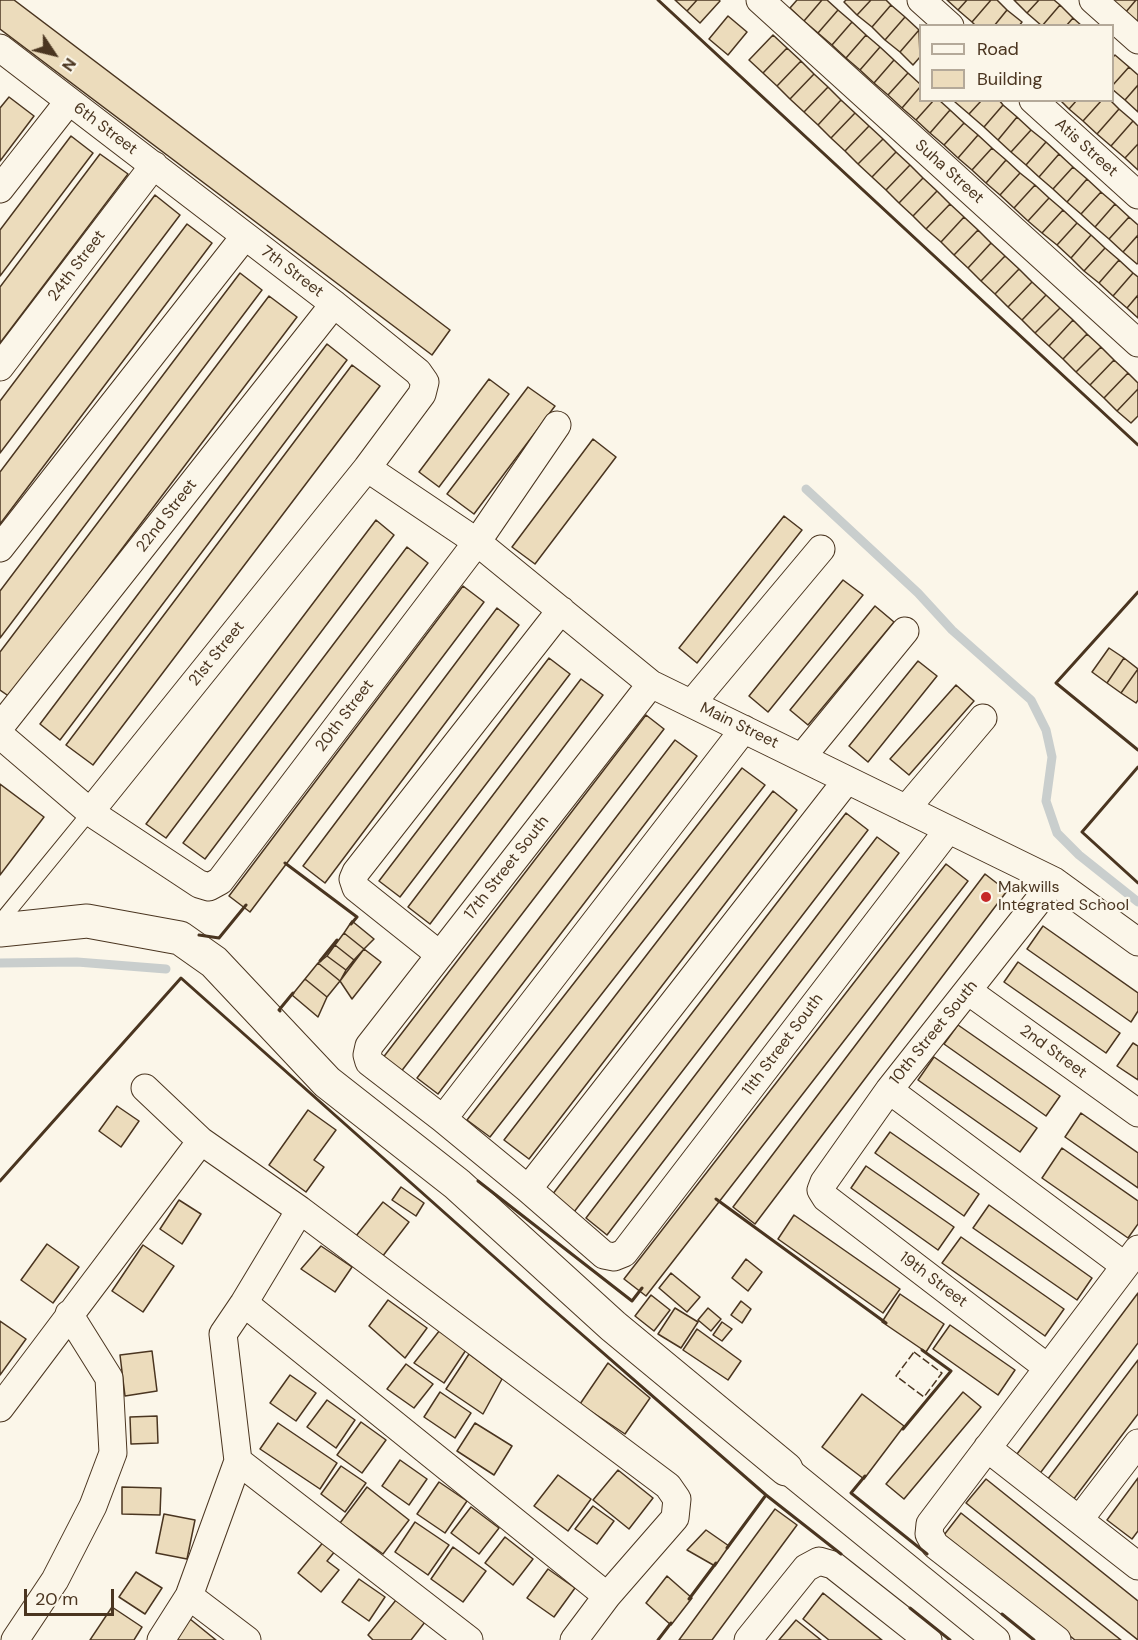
<!DOCTYPE html>
<style>
body{margin:0}
#map{position:relative;width:1138px;height:1640px;overflow:hidden;background:#fbf6e9;font-family:"DM Sans",sans-serif}
canvas{display:block}
.legend{position:absolute;left:919px;top:24px;width:195px;height:78px;box-sizing:border-box;background:#fbf6e9;border:2px solid #b4a999;margin:0;padding:8px 10px;list-style:none;font-size:18px;color:#4a3520}
.legend li{display:flex;align-items:center;gap:12px;height:30px}
.legend b{width:30px;border:2px solid #b4a999}
.north{position:absolute;left:24px;top:24px;width:60px;height:60px;-webkit-text-stroke:4px #fbf6e9;paint-order:stroke;rotate:125deg;font-size:16px;font-weight:700;line-height:24px;text-align:center;color:#4a3520}
.north::after{content:'';display:block;margin:auto;width:21px;height:27px;background:#4a3520;clip-path:polygon(50% 0,100% 100%,50% 72%,0 100%)}
.scale{position:absolute;left:24px;top:1589px;width:90px;height:27px;box-sizing:border-box;border:3px solid #4a3520;border-top:0;padding-left:8px;font-size:18px;line-height:21px;white-space:nowrap;color:#4a3520;-webkit-text-stroke:4px #fbf6e9;paint-order:stroke}
</style>
<div id="map">
<canvas width="1138" height="1640"></canvas>
<ul class="legend">
<li><b style="height:8px;background:#fbf6e9"></b>Road</li>
<li><b style="height:16px;background:#ecdcbc"></b>Building</li>
</ul>
<div class="north">N</div>
<div class="scale">20 m</div>
</div>
<script>
const ctx = document.querySelector('canvas').getContext('2d');
ctx.lineJoin = 'round';
function strokePath(path, color, width, dash) {
  ctx.strokeStyle = color;
  ctx.lineWidth = width;
  ctx.lineCap = dash ? 'butt' : 'round';
  ctx.setLineDash(dash || []);
  ctx.stroke(path);
}
function fill(path, color) {
  ctx.fillStyle = color;
  ctx.fill(path, 'evenodd');
}
function drawText(font, color, halo, rows, align = 'center') {
  ctx.font = font + ' "DM Sans",sans-serif';
  ctx.lineWidth = 4.5;
  ctx.setLineDash([]);
  ctx.textBaseline = 'middle';
  ctx.strokeStyle = halo;
  ctx.fillStyle = color;
  for (const [text, x, y, turn = 0] of rows) {
    ctx.save();
    ctx.translate(x, y);
    ctx.rotate((+turn || 0) * Math.PI / 180);
    ctx.textAlign = isNaN(turn) ? turn : align;
    if (halo) ctx.strokeText(text, 0, 0);
    ctx.fillText(text, 0, 0);
    ctx.restore();
  }
}
strokePath(new Path2D(`
 M806,489L918,593L952,630L1031,700L1046,730L1052,757L1046,801L1057,833L1079,855L1138,902
 M0,963L77,962L166,969`), '#c9cecd', 9);
const building = new Path2D(`
 M0,0H14L450,330L432,355L0,29Z
 M675,0H697L687,11Z
 M697,0H719L720,1L700,23L687,11Z
 M797,0H822L804,21L790,8Z
 M822,0H827L838,10L818,33L804,21Z
 M846,0H871L857,15L844,2Z
 M871,0H886L891,5L872,27L857,15Z
 M947,0H967L958,10Z
 M967,0H991L972,22L958,10Z
 M991,0H997L1007,10L994,26H976L972,22Z
 M1014,0H1039L1027,13Z
 M1039,0H1054L1060,5L1042,26L1027,13Z
 M1112,0H1136L1125,13Z
 M1136,0H1138V26L1125,13Z
 M891,5L905,17L885,40L872,27Z
 M1060,5L1073,18L1066,26H1042Z
 M838,10L852,22L832,45L818,33Z
 M1007,10L1022,22L1019,26H994Z
 M728,16L747,32L728,55L709,39Z
 M905,17L919,30L900,52L885,40Z
 M1073,18L1082,26H1066Z
 M852,22L866,35L846,58L832,45Z
 M919,30L920,57L913,65L900,52Z
 M773,35L787,48L763,73L749,60Z
 M866,35L880,47L860,70L846,58Z
 M880,47L894,60L874,83L860,70Z
 M787,48L801,61L777,86L763,73Z
 M1115,55L1129,67L1112,86V58Z
 M894,60L908,73L888,95L874,83Z
 M801,61L814,74L790,99L777,86Z
 M1129,67L1138,75V85L1125,100L1112,89V86Z
 M908,73L920,84V87L902,108L888,95Z
 M814,74L828,87L804,112L790,99Z
 M1138,85V112L1125,100Z
 M828,87L841,100L818,125L804,112Z
 M920,87V100H934L916,120L902,108Z
 M9,97L34,116L0,161V108Z
 M841,100L855,113L831,138L818,125Z
 M934,100H939L950,110L930,133L916,120Z
 M957,100H982L969,114L955,102Z
 M982,100H999L1003,105L984,127L969,114Z
 M1060,100H1077L1069,109Z
 M1077,100H1102L1083,121L1069,109Z
 M1102,100H1110L1119,109L1097,134L1083,121Z
 M1003,105L1017,117L998,140L984,127Z
 M1119,109L1133,121L1111,146L1097,134Z
 M950,110L964,123L944,145L930,133Z
 M855,113L869,126L845,151L831,138Z
 M1017,117L1031,130L1011,152L998,140Z
 M1133,121L1138,126V144L1125,158L1111,146Z
 M964,123L978,135L958,158L944,145Z
 M869,126L883,139L858,164L845,151Z
 M1031,130L1046,142L1026,165L1011,152Z
 M978,135L992,148L972,170L958,158Z
 M71,136L93,153L0,276V230Z
 M883,139L896,152L872,177L858,164Z
 M1046,142L1059,154L1039,177L1026,165Z
 M1138,144V170L1125,158Z
 M992,148L1006,160L986,183L972,170Z
 M896,152L910,165L886,190L872,177Z
 M100,154L128,174L0,343V287Z
 M1059,154L1073,167L1053,189L1039,177Z
 M1006,160L1020,173L1000,195L986,183Z
 M910,165L923,178L899,203L886,190Z
 M1073,167L1087,179L1067,202L1053,189Z
 M1020,173L1035,185L1014,208L1000,195Z
 M923,178L937,191L913,216L899,203Z
 M1087,179L1101,192L1081,214L1067,202Z
 M1035,185L1049,198L1028,221L1014,208Z
 M937,191L950,204L926,229L913,216Z
 M1101,192L1115,204L1095,227L1081,214Z
 M155,195L180,215L0,453V401Z
 M1049,198L1063,210L1042,233L1028,221Z
 M950,204L964,217L941,242L926,229Z
 M1115,204L1129,217L1109,239L1095,227Z
 M1063,210L1077,223L1057,245L1042,233Z
 M964,217L978,230L954,255L941,242Z
 M1129,217L1138,225V235L1123,252L1109,239Z
 M1077,223L1091,235L1071,258L1057,245Z
 M187,224L212,243L0,524V472Z
 M978,230L991,243L968,268L954,255Z
 M1091,235L1105,248L1084,271L1071,258Z
 M1138,235V263L1137,264L1123,252Z
 M991,243L1005,256L981,281L968,268Z
 M1105,248L1119,260L1099,283L1084,271Z
 M1005,256L1019,269L995,294L981,281Z
 M1119,260L1133,273L1113,296L1099,283Z
 M1019,269L1032,282L1008,307L995,294Z
 M240,273L262,290L0,638V591Z
 M1133,273L1138,277V295L1127,308L1113,296Z
 M1032,282L1046,295L1022,320L1008,307Z
 M1046,295L1060,308L1035,333L1022,320Z
 M1138,295V318L1127,308Z
 M269,296L297,317L10,697L0,690V652Z
 M1060,308L1073,320L1049,346L1035,333Z
 M1073,320L1087,334L1063,359L1049,346Z
 M1087,334L1101,347L1076,372L1063,359Z
 M327,344L347,360L60,740L40,724Z
 M1101,347L1114,360L1090,385L1076,372Z
 M1114,360L1128,373L1104,398L1090,385Z
 M352,365L380,386L93,765L66,745Z
 M1128,373L1138,383V389L1117,411L1104,398Z
 M489,379L509,394L439,487L419,472Z
 M528,387L555,406L474,514L447,494Z
 M1138,389V416L1131,423L1117,411Z
 M593,439L616,457L535,564L512,547Z
 M784,516L802,530L697,663L679,648Z
 M376,520L394,535L166,838L146,824Z
 M407,547L428,563L205,859L183,843Z
 M843,580L863,595L768,712L749,696Z
 M463,586L484,602L250,912L229,896Z
 M875,606L894,622L808,725L790,710Z
 M497,608L519,625L325,883L303,866Z
 M1109,648L1124,658L1107,683L1092,672Z
 M549,658L570,674L400,897L379,881Z
 M1124,658L1138,669L1121,693L1107,683Z
 M918,661L937,676L868,762L849,746Z
 M1138,669V700L1136,703L1121,693Z
 M581,679L603,695L430,924L408,907Z
 M956,685L974,701L909,775L890,759Z
 M646,715L664,729L400,1073L382,1059Z
 M675,740L697,756L438,1094L417,1078Z
 M742,768L765,785L490,1137L467,1120Z
 M0,784L44,817L0,875Z
 M773,791L797,810L529,1159L504,1140Z
 M846,813L868,830L574,1212L552,1195Z
 M877,837L899,853L607,1235L586,1218Z
 M946,864L968,881L646,1296L624,1279Z
 M985,874L1007,891L755,1224L733,1207Z
 M352,921L374,939L364,949L344,933Z
 M1043,926L1138,993V1011L1131,1022L1027,949Z
 M344,933L364,949L354,960L335,945Z
 M335,945L354,960L346,970L327,956Z
 M364,949L381,962L352,999L340,981Z
 M327,956L346,970L340,981L318,963Z
 M1018,962L1120,1033L1106,1053L1004,982Z
 M318,963L340,981L327,997L305,979Z
 M305,979L327,997L318,1017L292,995Z
 M958,1025L1060,1096L1046,1116L944,1044Z
 M1133,1043L1138,1046V1080L1117,1066Z
 M934,1057L1037,1128L1020,1152L918,1080Z
 M117,1106L139,1121L121,1147L99,1131Z
 M308,1110L336,1130L314,1160L324,1167L306,1192L269,1165Z
 M1081,1113L1138,1153V1188L1065,1137Z
 M890,1132L979,1194L964,1216L875,1153Z
 M1062,1148L1138,1201V1224L1128,1238L1042,1178Z
 M866,1166L954,1227L938,1250L851,1188Z
 M401,1187L424,1203L416,1216L392,1200Z
 M179,1200L201,1214L182,1244L160,1229Z
 M383,1202L409,1222L382,1257L356,1236Z
 M989,1205L1092,1278L1077,1300L973,1228Z
 M794,1215L900,1289L883,1313L778,1239Z
 M961,1237L1064,1309L1045,1336L942,1263Z
 M47,1244L79,1267L53,1303L21,1280Z
 M143,1245L174,1266L143,1312L112,1291Z
 M321,1246L352,1267L335,1292L301,1269Z
 M746,1259L762,1272L748,1291L732,1278Z
 M671,1273L700,1297L687,1312L659,1288Z
 M1138,1293V1343L1038,1476L1014,1458Z
 M900,1294L944,1324L926,1352L882,1322Z
 M651,1295L670,1310L654,1331L635,1316Z
 M388,1300L427,1328L405,1358L369,1326Z
 M741,1301L751,1309L742,1323L731,1315Z
 M675,1308L698,1322L681,1348L658,1334Z
 M708,1308L721,1319L711,1331L698,1320Z
 M0,1321L26,1339L0,1375Z
 M722,1322L732,1329L722,1341L713,1335Z
 M950,1325L1015,1370L998,1395L933,1349Z
 M697,1329L741,1361L728,1380L683,1350Z
 M440,1330L466,1350L444,1383L414,1363Z
 M152,1351L157,1391L125,1396L120,1355Z
 M469,1354L502,1379L483,1414L446,1389Z
 M1138,1360V1414L1073,1500L1047,1480Z
 M608,1363L650,1398L625,1434L580,1404Z
 M406,1364L433,1384L414,1408L387,1389Z
 M290,1375L316,1393L296,1421L270,1403Z
 M440,1392L471,1413L455,1438L424,1417Z
 M963,1392L981,1407L904,1499L886,1484Z
 M862,1394L904,1426L864,1479L822,1447Z
 M327,1400L355,1420L336,1448L307,1427Z
 M157,1416L158,1443L131,1444L130,1417Z
 M361,1422L386,1440L362,1473L337,1455Z
 M278,1423L337,1463L320,1489L260,1449Z
 M475,1423L512,1446L494,1475L457,1451Z
 M400,1460L427,1479L409,1505L382,1486Z
 M341,1466L366,1483L345,1512L321,1494Z
 M618,1470L653,1498L629,1529L593,1500Z
 M558,1475L591,1499L568,1531L534,1506Z
 M1138,1478V1531L1132,1539L1107,1520Z
 M986,1479L1138,1601V1640L966,1503Z
 M439,1482L467,1501L445,1533L417,1514Z
 M122,1487L161,1488L160,1515L122,1514Z
 M367,1487L409,1520L383,1554L340,1523Z
 M593,1506L614,1521L597,1544L575,1529Z
 M471,1507L499,1528L479,1554L451,1533Z
 M775,1509L797,1525L712,1640H679Z
 M961,1513L1121,1640H1075L944,1535Z
 M164,1514L195,1520L187,1559L156,1553Z
 M415,1522L449,1545L428,1575L395,1552Z
 M706,1530L729,1546L715,1566L687,1550Z
 M505,1537L533,1559L513,1585L485,1563Z
 M325,1540L336,1550L327,1561L339,1570L321,1592L298,1573Z
 M453,1547L486,1571L463,1602L431,1579Z
 M548,1569L575,1588L554,1617L527,1598Z
 M136,1572L162,1588L145,1614L119,1597Z
 M667,1576L692,1598L671,1625L646,1603Z
 M359,1579L385,1597L369,1621L342,1602Z
 M823,1593L882,1640H829L803,1619Z
 M396,1600L425,1622L411,1640H373L368,1635Z
 M112,1607L142,1627L134,1640H90Z
 M190,1619L216,1640H173Z
 M796,1620L821,1640H779Z`);
fill(building, '#ecdcbc');
strokePath(building, '#4a3520', 1.5);
const service = new Path2D(`
 M0,922L90,812`);
const minor = new Path2D(`
 M760,0L1138,343
 M921,0L950,26
 M1093,0L1138,40
 M0,48L334,304L418,372L425,382L422,394L367,468L90,812
 M1033,100L1138,195
 M0,189L69,101
 M0,367L154,165
 M367,468L477,542L651,684L1054,881L1138,942
 M0,548L245,236
 M692,703L821,549
 M0,727L334,304
 M0,735L90,812L199,884L209,887L220,881L477,542L557,425
 M802,757L905,631
 M847,780L528,1189L604,1255L614,1257L624,1253L948,830
 M906,809L983,718
 M440,955L356,888L353,879L356,872L561,610
 M968,991L1138,1113
 M145,1088L201,1141L300,1210L668,1486L677,1499L675,1518L607,1596L574,1640
 M889,1090L1125,1266
 M443,1119L369,1062L367,1055L369,1046L651,684
 M528,1189L443,1119L744,729
 M244,1303L607,1596
 M1048,1368L826,1198L821,1190L824,1182L889,1090L1054,881
 M0,1408L201,1141
 M987,1448L1138,1566
 M238,1461L469,1640
 M786,1469L996,1640
 M1079,1520L1138,1443
 M189,1596L247,1640
 M15,1640L55,1580L93,1506L113,1453L109,1378L69,1314
 M161,1640L189,1596L238,1461L223,1334L244,1303L300,1210
 M748,1640L806,1568L819,1561L833,1565L928,1640
 M1057,1640L935,1545L929,1534L930,1524L1138,1249`);
const tertiary = new Path2D(`
 M0,930L87,921L180,938L214,962L327,1082L457,1184L613,1326L786,1469`);
strokePath(service, '#4a3520', 16);
strokePath(minor, '#4a3520', 29);
strokePath(tertiary, '#4a3520', 35);
strokePath(service, '#fbf6e9', 14);
strokePath(minor, '#fbf6e9', 27);
strokePath(tertiary, '#fbf6e9', 33);
strokePath(new Path2D(`
 M914,1352L942,1373L924,1397L896,1376Z`), '#4a3520', 1.5, [8, 3]);
strokePath(new Path2D(`
 M658,0L1138,445
 M1138,592L1056,683L1138,750
 M1138,767L1082,832L1138,883
 M285,863L357,917L351,924
 M199,935L219,938L246,905
 M320,961L337,940
 M280,1011L279,1010L293,993
 M0,1181L181,978L547,1304L766,1495L841,1554
 M478,1181L632,1301L642,1288
 M716,1199L886,1323
 M903,1429L951,1371L922,1350
 M865,1476L851,1493L927,1554
 M727,1548L766,1495
 M689,1599L716,1563
 M910,1608L950,1640
 M1002,1614L1034,1640
 M658,1640L671,1623`), '#4a3520', 3);
for (const [x, y, r, color] of [
 [986,897,6,"#c62828"]
]) {
  const dot = new Path2D();
  dot.arc(x, y, r, 0, 2 * Math.PI);
  ctx.fillStyle = color;
  ctx.fill(dot);
  strokePath(dot, '#fbf6e9', 2);
}
drawText('16px', '#4a3520', '#fbf6e9', [
 ["6th Street",105,129,37],
 ["Atis Street",1086,148,42],
 ["Suha Street",949,172,42],
 ["24th Street",77,266,-53],
 ["7th Street",292,272,37],
 ["22nd Street",167,516,-52],
 ["21st Street",217,654,-51],
 ["20th Street",345,716,-53],
 ["Main Street",739,726,26],
 ["17th Street South",507,868,-52],
 ["10th Street South",934,1033,-51],
 ["11th Street South",783,1045,-53],
 ["2nd Street",1053,1052,36],
 ["19th Street",933,1280,37]
]);
drawText('16px', '#4a3520', '#fbf6e9', [
 ["Makwills",998,888],
 ["Integrated School",998,906]
], 'left');
</script>
